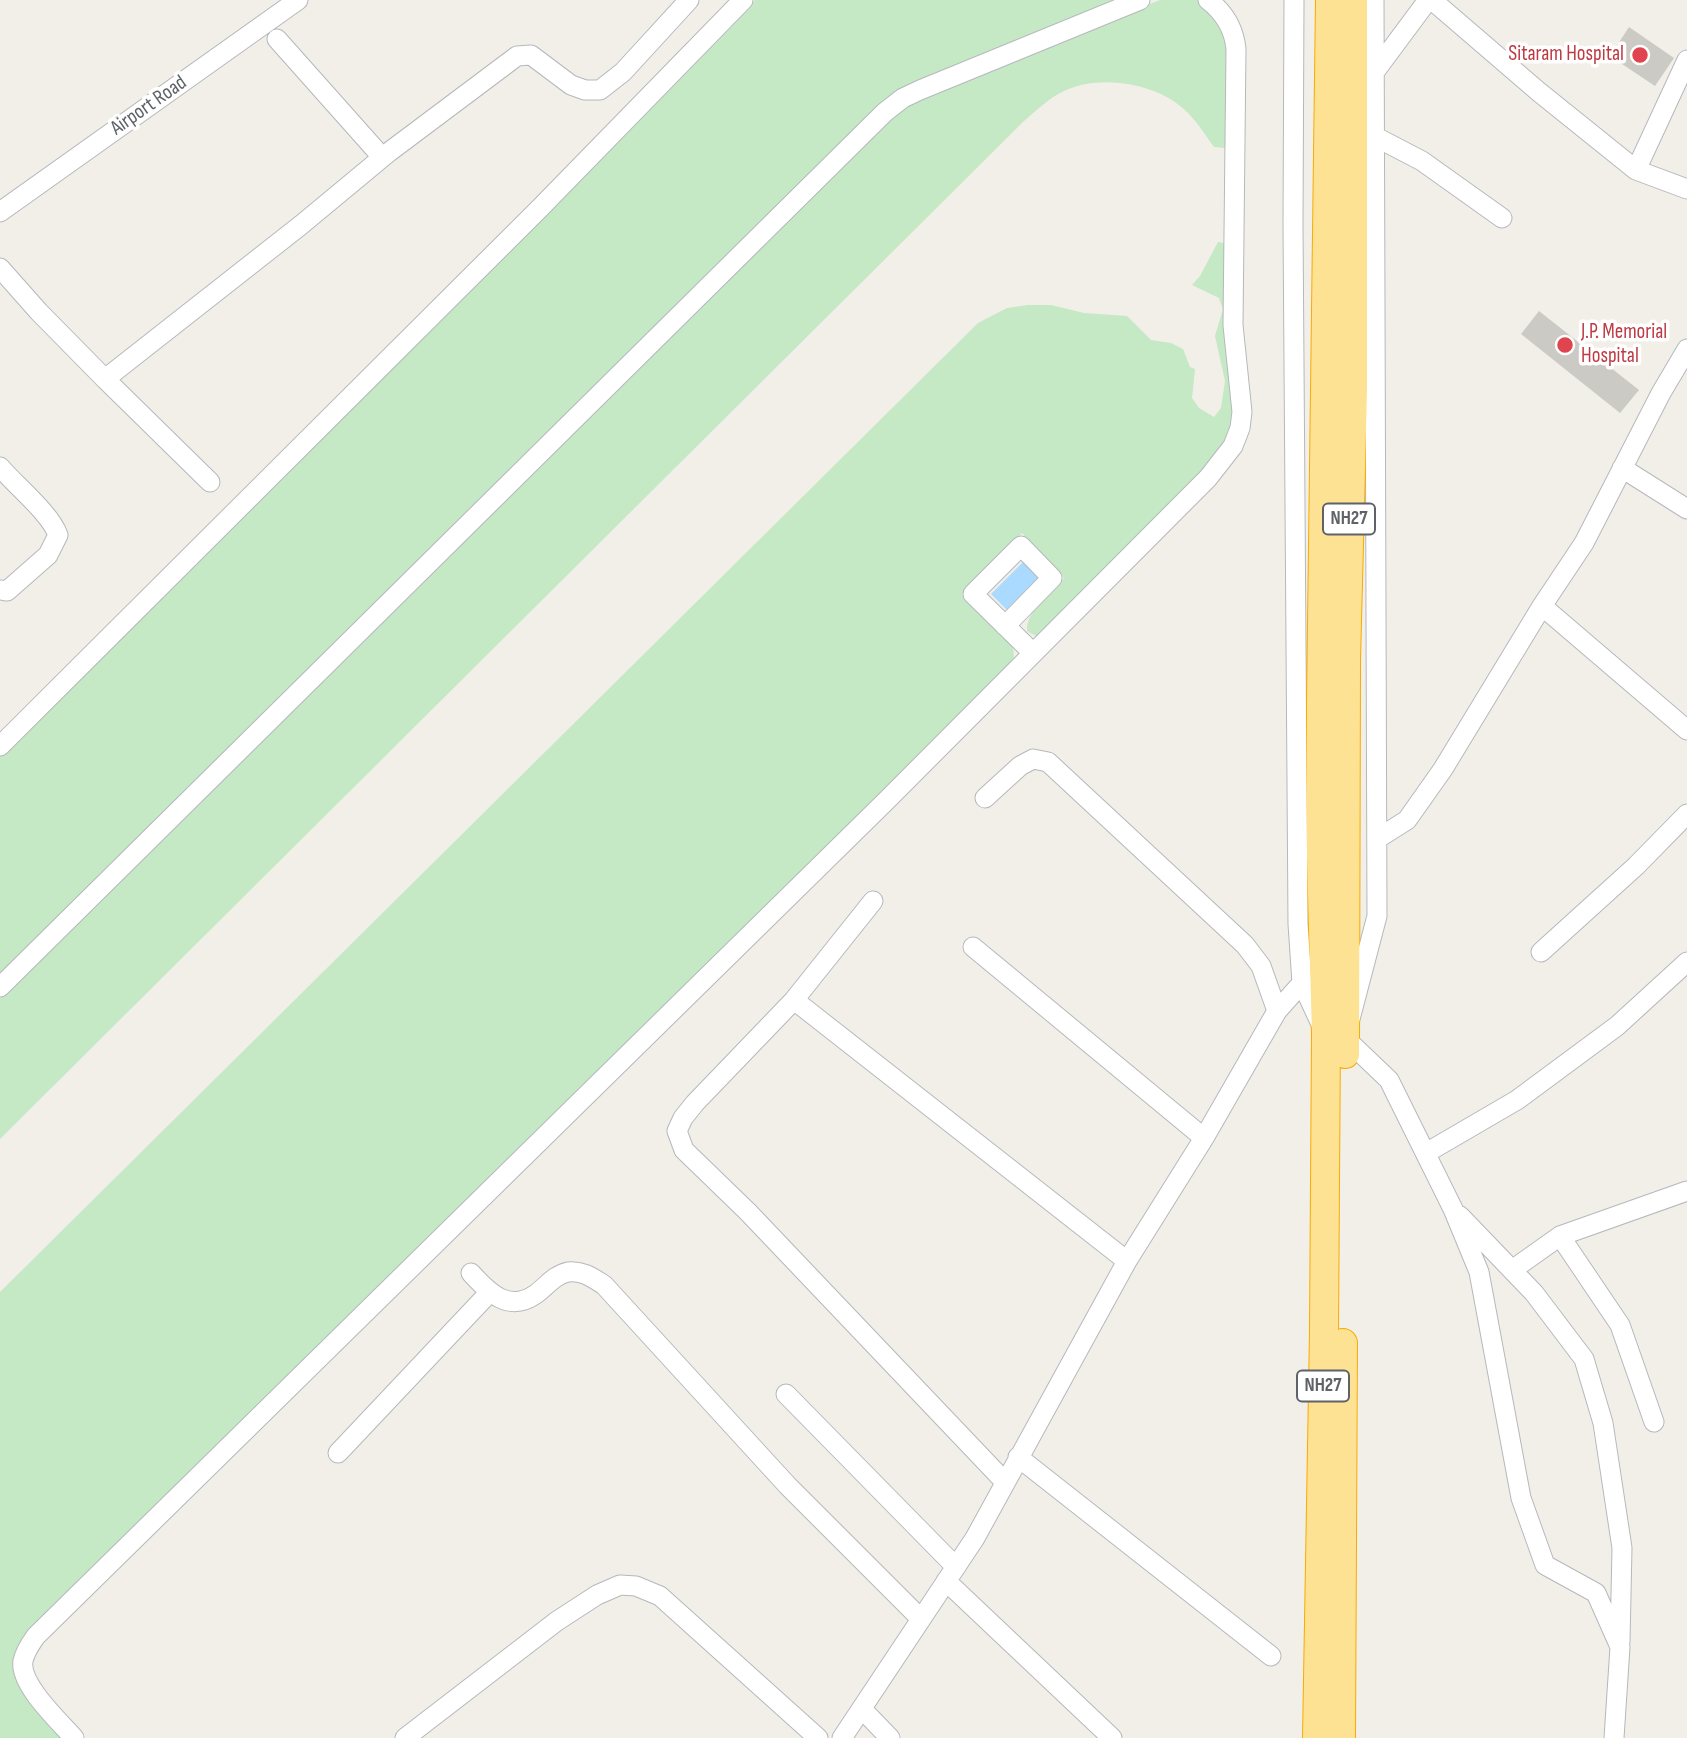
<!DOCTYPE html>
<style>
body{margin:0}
canvas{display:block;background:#f1efe8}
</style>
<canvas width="1687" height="1738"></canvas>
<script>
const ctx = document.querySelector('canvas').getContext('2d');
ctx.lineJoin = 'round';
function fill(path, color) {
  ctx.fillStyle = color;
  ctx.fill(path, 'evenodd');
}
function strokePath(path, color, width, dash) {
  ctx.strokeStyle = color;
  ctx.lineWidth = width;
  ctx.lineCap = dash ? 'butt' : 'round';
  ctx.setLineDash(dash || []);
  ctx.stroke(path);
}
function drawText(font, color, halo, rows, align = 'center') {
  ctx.font = font + ' "Sofia Sans Condensed",sans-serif';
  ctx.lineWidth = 7;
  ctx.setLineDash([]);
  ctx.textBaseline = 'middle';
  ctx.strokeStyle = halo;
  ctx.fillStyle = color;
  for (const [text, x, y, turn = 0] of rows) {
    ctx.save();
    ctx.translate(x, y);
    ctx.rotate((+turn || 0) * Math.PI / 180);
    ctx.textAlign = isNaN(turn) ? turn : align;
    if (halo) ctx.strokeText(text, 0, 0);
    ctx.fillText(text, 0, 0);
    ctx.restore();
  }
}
fill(new Path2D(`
 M755,0H1124L904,90L0,977V753L232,526L654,105Z
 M1160,0H1198L1219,18L1230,54L1225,148L1214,147C1206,136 1198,123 1188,113C1159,83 1099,73 1062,92C1048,99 1036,111 1024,121L0,1139V996L884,121L917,98Z
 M1218,242L1224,243L1235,404L1227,439L1208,466L1036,636L1027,631C1026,610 1051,593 1064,578L1022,533L962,594L1013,645L1014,659L1010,666L17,1653L66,1738H0V1292L978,323L1007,308L1028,305H1051L1084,313L1127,316L1151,340L1171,343L1183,349L1190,367L1195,369L1192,398L1199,408L1214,417L1221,408L1225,381L1215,336L1223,309L1219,298L1192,285L1200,276Z`), '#c5e8c5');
fill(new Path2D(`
 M1023,562L1038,578L1007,610L991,594Z`), '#aadaff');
fill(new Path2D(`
 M1629,27L1674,58L1655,86L1610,56Z
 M1539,311L1639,390L1620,413L1521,334Z`), '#cccac5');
const minor = new Path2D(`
 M1294,0L1293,224L1298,924L1302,983L1321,1024
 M1374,0L1377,916L1345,1038L1389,1080L1453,1209L1479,1272L1521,1498L1545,1565L1596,1593L1620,1647L1614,1738
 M1432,0L1539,92L1636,170L1687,189
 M277,39L382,157
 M1373,74L1428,0
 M1374,136L1422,161L1502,218
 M1636,170L1687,60
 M0,212L298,0
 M0,268L39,312L105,379L301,225L389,152L517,56L531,55L571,85L585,90H600L623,72L689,0
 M105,379L210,482
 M0,467C17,487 50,513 58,535L48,555L7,591L0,590
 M1622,468L1687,509
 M1542,606L1687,730
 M1005,626L1052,578L1021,546L973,594L1033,653
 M0,746L540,208L743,0
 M985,798L1020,766L1033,759L1048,762L1245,945L1261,966L1277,1011
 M1377,839L1407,820L1443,769L1542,606L1584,543L1661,393L1687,349
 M873,901L794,1000L695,1103L683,1118L677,1131L684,1150L748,1212L1005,1482
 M973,947L1204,1138
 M1541,952L1636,866L1687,814
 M0,987L885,112L903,98L920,90L1140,0
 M794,1000L1127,1261
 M1426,1153L1517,1100L1617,1026L1687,962
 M1460,1216L1534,1293L1584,1359L1603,1423L1622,1548L1620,1642
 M1560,1236L1620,1325L1654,1422
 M1512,1270L1560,1236L1687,1191
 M471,1273C489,1293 509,1313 536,1294C547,1286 554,1275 568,1272C582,1270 593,1278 604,1285L788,1486L921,1619
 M786,1394L956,1567
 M338,1453L489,1293
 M1018,1457L1271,1656
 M946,1581L1112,1738
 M862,1709L890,1738
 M74,1738C59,1721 19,1684 23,1661C25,1651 31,1643 36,1636L886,801L1208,478L1233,446L1240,428L1242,412L1233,325L1236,49C1234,29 1225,13 1208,0
 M405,1738L557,1621L597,1595L620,1585L636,1586L660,1596L818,1738
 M842,1738L975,1538L1127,1261L1204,1138L1277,1011L1302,983`);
const highway = new Path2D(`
 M1345,1054L1346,660L1353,390V0
 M1317,1738L1324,1331L1326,1035L1321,857V701L1330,0
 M1341,1738L1343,1343`);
strokePath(minor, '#b5b8bc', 21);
strokePath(highway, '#f9ab00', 30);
strokePath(minor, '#fff', 19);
strokePath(highway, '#fde293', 28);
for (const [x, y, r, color] of [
 [1640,55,9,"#e0444e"],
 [1565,345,9,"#e0444e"]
]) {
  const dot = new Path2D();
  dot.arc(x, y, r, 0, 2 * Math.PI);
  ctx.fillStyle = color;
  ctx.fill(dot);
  strokePath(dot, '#fff', 2.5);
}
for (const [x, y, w] of [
 [1349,519,52],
 [1323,1386,52]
]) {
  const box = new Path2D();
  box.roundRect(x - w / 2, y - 15.5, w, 31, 5);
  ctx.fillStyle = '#fff';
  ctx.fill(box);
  strokePath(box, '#5f6368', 2);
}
drawText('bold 19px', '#5f6368', null, [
 ["NH27",1349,519],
 ["NH27",1323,1386]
]);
drawText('21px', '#be3a42', '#fff', [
 ["Sitaram Hospital",1624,55],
 ["J.P. Memorial",1581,333,"left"],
 ["Hospital",1581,357,"left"]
], 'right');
drawText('21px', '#5f6368', '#fff', [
 ["Airport Road",149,106,-35]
]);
</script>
